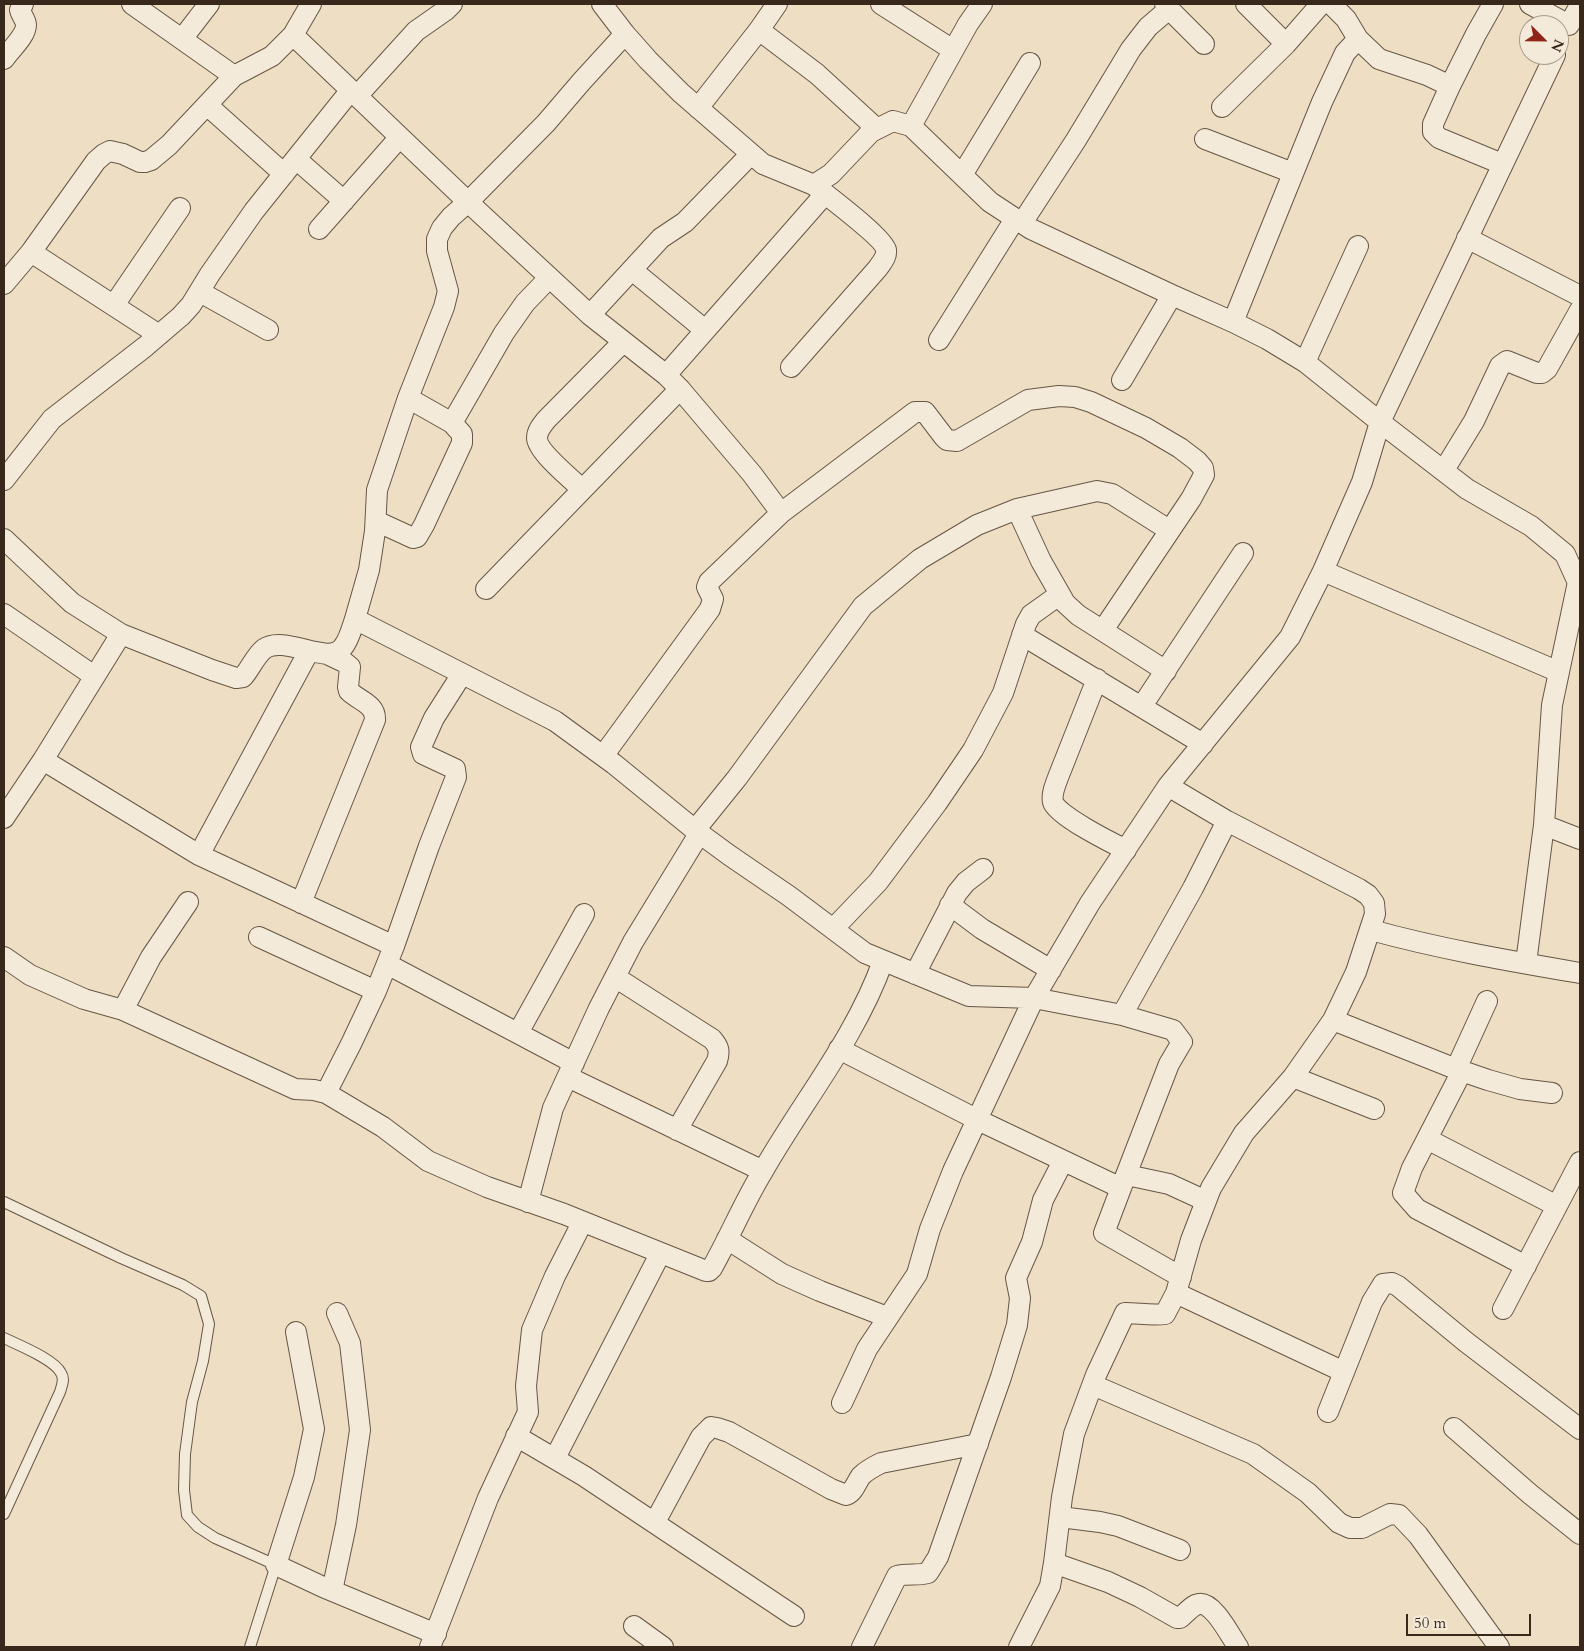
<!DOCTYPE html>
<style>
body{margin:0}
#map{position:relative;width:1584px;height:1651px;overflow:hidden;background:#eedec4;font-family:Cardo,serif}
canvas{display:block}
.frame{position:absolute;inset:0;border:5px solid #38281b;pointer-events:none}
.north{position:absolute;left:1519px;top:15px;width:50px;height:50px;box-sizing:border-box;background:#f4ead9;border:1px solid #a99c8d;border-radius:50%;rotate:113deg;font-size:14px;font-weight:700;line-height:20px;text-align:center;color:#38281b}
.north::after{content:'';display:block;margin:auto;width:18px;height:22px;background:#8f2418;clip-path:polygon(50% 0,100% 100%,50% 72%,0 100%)}
.scale{position:absolute;left:1406px;top:1614px;width:125px;height:22px;box-sizing:border-box;border:2px solid #38281b;border-top:0;padding-left:6px;font-size:15px;line-height:18px;white-space:nowrap;color:#38281b;-webkit-text-stroke:4px #f4ead9;paint-order:stroke}
</style>
<div id="map">
<canvas width="1584" height="1651"></canvas>
<div class="frame"></div>
<div class="north">N</div>
<div class="scale">50 m</div>
</div>
<script>
const ctx = document.querySelector('canvas').getContext('2d');
ctx.lineJoin = 'round';
function strokePath(path, color, width, dash) {
  ctx.strokeStyle = color;
  ctx.lineWidth = width;
  ctx.lineCap = dash ? 'butt' : 'round';
  ctx.setLineDash(dash || []);
  ctx.stroke(path);
}
const service = new Path2D(`
 M4,1202L121,1258L183,1285L201,1296L209,1324L203,1361L192,1402L185,1454L184,1490L187,1515L198,1527L215,1538L276,1565L250,1647
 M4,1338C18,1345 54,1359 61,1373C65,1379 62,1385 60,1392L4,1514`);
const minor = new Path2D(`
 M132,4L234,76
 M602,4L625,34
 M881,4L953,50
 M1246,4L1286,44
 M1331,4L1346,19L1358,39
 M1530,4L1569,25L1580,5
 M1169,9L1204,44
 M759,30L817,74L877,129
 M293,35L311,4
 M182,39L209,4
 M4,59C10,50 26,36 26,25C26,20 21,15 20,10L23,4
 M1450,86L1433,124V132L1439,138L1502,164
 M357,96L416,31L446,10L452,4
 M207,105L284,174
 M1222,107L1286,44L1321,4
 M698,108L759,30L777,4
 M911,126L968,24L982,4
 M1205,139L1293,173
 M296,159L344,201
 M962,175L1030,63
 M1022,223L1076,140L1131,49L1148,27L1169,9L1165,4
 M319,229L399,138
 M1467,238L1580,296
 M31,252L159,335
 M632,270L705,330
 M4,284L31,252L96,161L104,154L110,151L123,154L140,162H145L151,160L169,145L234,76L272,56L293,35L468,202L451,217L442,228L437,239V251L448,291L444,307L408,398L377,490L375,531L369,570L355,619L555,721L614,764L695,830L729,855L789,896L865,953L969,996L1034,998L1090,903L1168,786L1290,637L1323,571L1362,482L1380,422L1467,489L1531,526L1565,554L1580,587
 M200,292L268,330
 M114,305L180,208
 M590,315L661,238L685,222L751,154
 M1233,322L1267,339L1305,362L1380,422L1555,55
 M939,340L1015,219
 M1305,362L1358,246
 M791,367L878,268C882,262 887,257 886,250C884,238 826,195 814,185
 M666,375L825,194
 M1122,380L1172,295
 M452,423L504,333L525,303L549,278
 M1444,470L1474,421L1500,366L1507,361L1537,373H1542L1547,369L1580,310
 M4,480L52,419L146,346L181,316L191,305L210,274L254,211L351,90
 M582,489C571,479 537,451 537,438C537,431 542,425 546,420L623,342
 M1017,509L1041,561L1065,603L1078,615L1166,671
 M781,513L915,412H925L944,437L947,440L957,441L1028,400L1059,396L1075,397L1091,402L1146,428L1180,448L1197,461L1203,468L1204,475L1191,499L1103,630
 M376,521L413,538L417,537L424,525L462,443V434L452,423L408,398
 M4,539L72,603L121,634L212,670L236,678L243,677C250,669 256,655 264,649C285,634 329,667 343,647C349,640 352,628 355,619
 M1323,571L1559,672
 M486,589L680,389
 M4,614L94,676
 M121,634L43,760L199,855L394,946
 M1022,635L1203,744
 M1097,679L1059,775C1056,783 1051,794 1053,802C1056,815 1112,843 1126,850
 M1142,706L1243,553
 M603,756L710,609L713,599L707,587L709,582L781,513L752,474L680,389L666,375L590,315L468,202L546,123L582,81L625,34L648,60L681,93L763,164L814,185L831,174L871,132L893,121L911,126L990,202L1031,229L1172,295L1233,322L1322,102L1345,53L1358,39L1379,59L1427,75L1450,86L1476,34L1493,4
 M4,818L43,760
 M1544,825L1580,839
 M695,830L737,778L863,606L920,559L977,525L1017,509L1097,491L1112,494L1169,530
 M199,855L309,651
 M301,903L375,720C376,704 359,701 349,691L348,687L350,667L344,662L327,654
 M950,905L982,929L1051,970
 M833,929L878,882L937,803L973,750L1003,693L1026,624L1031,615L1059,595
 M1371,930C1440,949 1510,961 1580,973
 M259,937L376,991L394,946L429,846L456,777L455,769L423,754L421,747L434,718L462,674
 M4,957L30,975L84,999L123,1010L295,1089L314,1090L326,1093L383,1127L428,1161L487,1187L564,1214L706,1271H709L712,1268C730,1236 744,1202 763,1171C803,1101 856,1037 883,961
 M1526,963L1544,825L1552,705L1578,582
 M387,964L574,1063
 M915,974L957,893L966,882L983,869
 M615,977L712,1039C719,1047 720,1051 717,1061L677,1130
 M123,1010L151,957L188,902
 M1122,1015L1193,888L1227,821
 M1333,1020L1456,1069L1488,1080L1520,1089L1552,1093
 M518,1033L584,914
 M839,1049L978,1120L1121,1188L1169,1064L1182,1042L1173,1030L1122,1015L1034,998L953,1171L930,1229L917,1274L867,1349L842,1403
 M1456,1069L1487,1001
 M1462,1071L1412,1168L1403,1193L1417,1209L1526,1266
 M568,1077L763,1171
 M1293,1077L1374,1109
 M326,1093L351,1044L376,991
 M1427,1139L1557,1206
 M1127,1175L1169,1184L1206,1201
 M1121,1188L1104,1233L1181,1277
 M528,1202L553,1108L599,1008L633,942L699,834
 M727,1239L782,1274L820,1291L887,1317
 M1176,1293L1344,1372
 M1503,1309L1580,1162
 M296,1332L314,1429L304,1477L276,1565L323,1587L436,1634
 M1093,1385L1253,1454L1308,1493L1339,1523L1350,1528H1362L1390,1514L1399,1515L1418,1535L1499,1647
 M1328,1412L1372,1302L1383,1284L1392,1283L1398,1286L1466,1342L1580,1429
 M1454,1428L1530,1494L1580,1534
 M516,1436L584,1476L794,1616
 M555,1458L660,1254
 M1060,1517L1100,1522L1118,1526L1180,1550
 M655,1522L701,1437L711,1427L717,1428L729,1432L831,1489L846,1495C854,1492 856,1483 861,1476C867,1470 873,1467 881,1463L978,1444
 M1054,1563L1108,1582L1140,1597L1177,1618H1180C1185,1614 1192,1605 1199,1604C1213,1601 1231,1637 1238,1647
 M332,1591L346,1525L360,1430L350,1343L337,1313
 M634,1626L663,1647
 M430,1647L488,1498L528,1412L526,1386L532,1330L555,1276L582,1223
 M862,1647L897,1576C908,1573 917,1576 928,1573L938,1557L1001,1377L1017,1325L1020,1298L1016,1278L1032,1242L1043,1200L1063,1161
 M1019,1647L1050,1586L1054,1563L1062,1497L1074,1434L1096,1375L1125,1313C1138,1313 1152,1316 1165,1314L1176,1293L1191,1240L1211,1188L1244,1133L1293,1077L1333,1020L1356,972L1375,914L1374,903L1368,895L1359,889L1227,821L1168,786`);
strokePath(service, '#665645', 12);
strokePath(minor, '#665645', 22);
strokePath(service, '#f4ead9', 10);
strokePath(minor, '#f4ead9', 20);
</script>
